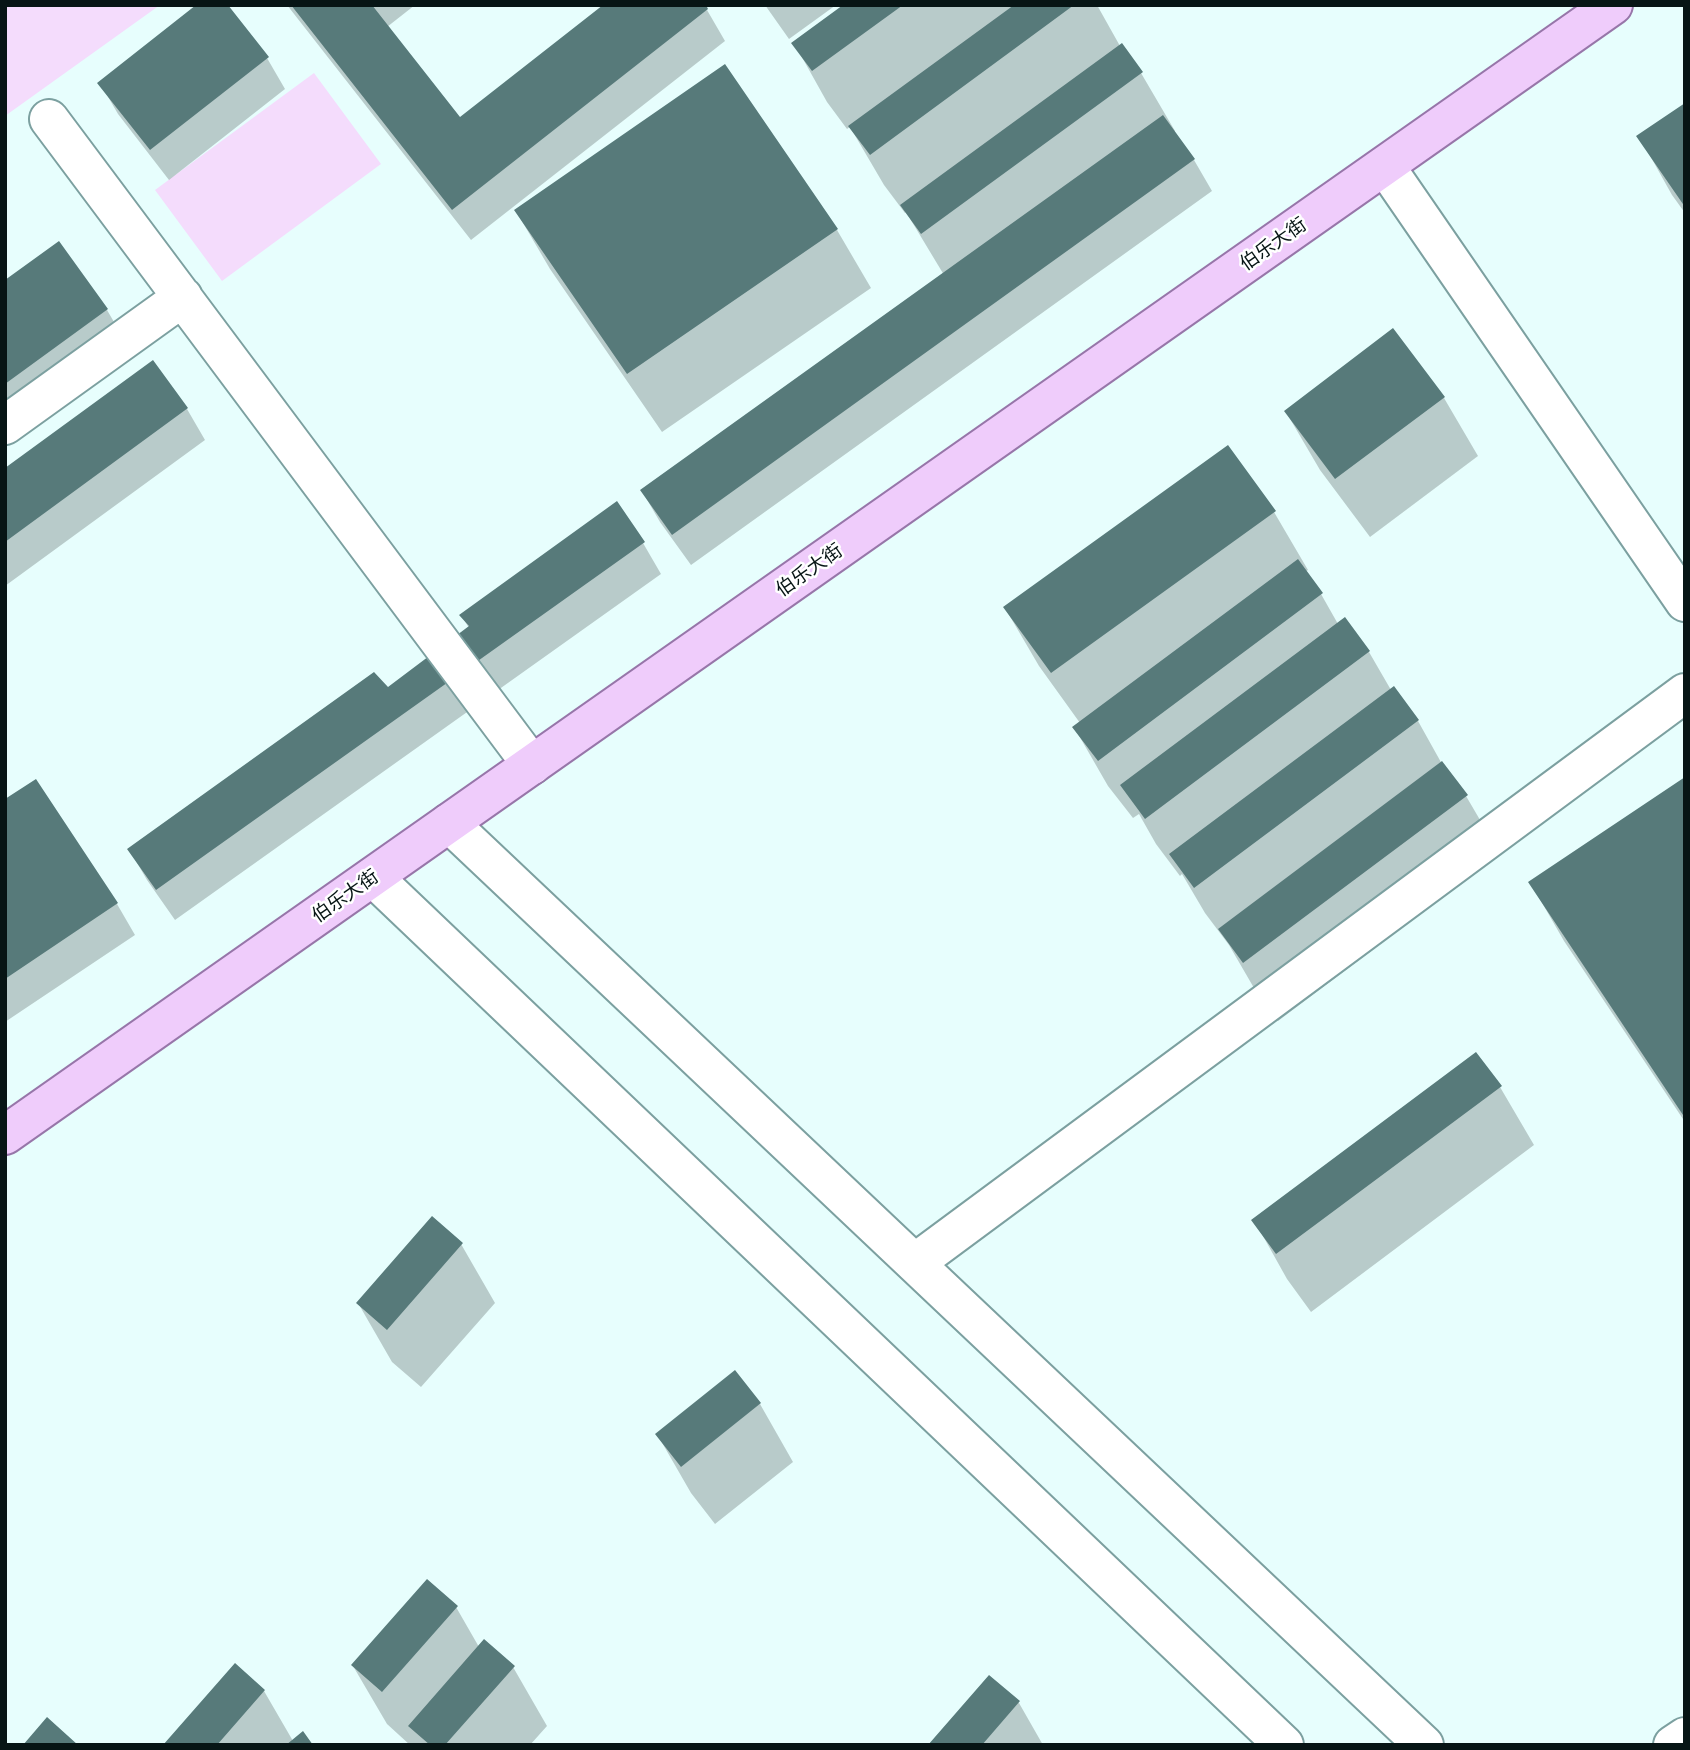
<!DOCTYPE html>
<meta charset="utf-8">
<style>
body{margin:0}
#map{position:relative;width:1690px;height:1750px;overflow:hidden;background:#e7fefd;font-family:Commissioner,sans-serif}
canvas{display:block}
.frame{position:absolute;inset:0;border:7px solid #071515;pointer-events:none}
</style>
<div id="map">
<canvas width="1690" height="1750"></canvas>
<div class="frame"></div>
</div>
<script>
const ctx = document.querySelector('canvas').getContext('2d');
ctx.lineJoin = 'round';
function fill(path, color) {
  ctx.fillStyle = color;
  ctx.fill(path, 'evenodd');
}
function strokePath(path, color, width, dash) {
  ctx.strokeStyle = color;
  ctx.lineWidth = width;
  ctx.lineCap = dash ? 'butt' : 'round';
  ctx.setLineDash(dash || []);
  ctx.stroke(path);
}
function drawText(font, color, halo, rows, align = 'center') {
  ctx.font = font + ' Commissioner,"Noto Sans SC",sans-serif';
  ctx.lineWidth = 5;
  ctx.setLineDash([]);
  ctx.textBaseline = 'middle';
  ctx.strokeStyle = halo;
  ctx.fillStyle = color;
  for (const [text, x, y, turn = 0] of rows) {
    ctx.save();
    ctx.translate(x, y);
    ctx.rotate((+turn || 0) * Math.PI / 180);
    ctx.textAlign = isNaN(turn) ? turn : align;
    if (halo) ctx.strokeText(text, 0, 0);
    ctx.fillText(text, 0, 0);
    ctx.restore();
  }
}
fill(new Path2D(`
 M5,5H160L5,116Z
 M314,73L381,164L222,281L155,190Z`), '#f4dcfc');
fill(new Path2D(`
 M287,5H415L387,27L460,120L707,10L725,41L471,240Z
 M765,5H836L789,39Z
 M845,5H1097L1120,46L1141,73L1175,131L1174,132L1194,160L1212,191L691,565L660,522L642,491L944,275L906,212L905,213L884,185L850,127L847,129L827,102L794,43Z
 M267,58L285,89L169,180L118,114L100,83Z
 M1685,105V213L1672,195L1639,136Z
 M516,211L837,230L871,288L662,432L550,269Z
 M58,243L107,310L131,351L5,442V282Z
 M153,362L187,409L205,440L5,586V470Z
 M1444,398L1478,456L1370,537L1320,470L1286,412Z
 M1274,512L1308,570L1305,572L1321,594L1338,624L1369,652L1391,690L1393,689L1418,721L1442,764L1466,796L1500,854L1278,1021L1254,988L1229,945L1205,913L1182,874L1180,876L1156,844L1139,814L1133,818L1108,786L1074,727L1080,723L1039,666L1005,608Z
 M643,543L661,574L175,920L147,880L129,849L388,689L469,628L461,615Z
 M1685,779V1122L1564,941L1530,882Z
 M35,782L117,904L135,935L5,1022V802Z
 M1500,1087L1534,1145L1311,1312L1287,1279L1254,1220Z
 M461,1244L495,1303L421,1387L392,1362L358,1303Z
 M760,1404L793,1462L715,1524L691,1493L657,1434Z
 M456,1607L479,1647L513,1667L547,1726L530,1745H410L387,1724L353,1666Z
 M989,1677L1019,1703L1043,1745H930Z
 M264,1691L293,1741L311,1745H165Z`), '#0003');
fill(new Path2D(`
 M196,5H228L269,57L150,150L97,83Z
 M291,5H372L460,117L603,5H706L708,9L452,210Z
 M843,5H903L812,71L791,43Z
 M1014,5H1074L870,155L848,126Z
 M1122,43L1143,72L921,234L900,205Z
 M725,64L838,229L627,374L514,210Z
 M1685,103V207L1636,136Z
 M1163,115L1195,159L672,535L640,490Z
 M59,241L108,309L5,384V280Z
 M1393,328L1445,397L1335,479L1284,411Z
 M153,360L188,408L5,542V468Z
 M1228,445L1276,511L1051,673L1003,607Z
 M617,501L645,542L156,890L127,849L374,672L388,687L469,626L459,615Z
 M1298,559L1323,593L1098,761L1072,727Z
 M1345,617L1370,651L1145,819L1120,785Z
 M1394,686L1419,720L1194,888L1169,854Z
 M1442,761L1468,795L1243,963L1218,929Z
 M1685,777V1118L1528,882Z
 M36,779L118,903L5,979V799Z
 M1476,1052L1502,1086L1276,1254L1251,1220Z
 M432,1216L463,1243L387,1330L356,1303Z
 M735,1370L761,1403L681,1467L655,1434Z
 M427,1579L458,1606L382,1692L351,1665Z
 M484,1639L515,1666L445,1745H430L408,1726Z
 M235,1663L265,1690L217,1745H163Z
 M989,1675L1020,1701L982,1745H928Z
 M47,1717L78,1745H23Z
 M303,1731L313,1745H286Z`), '#577a7a');
const minor = new Path2D(`
 M49,119L532,765
 M1385,166L1685,602
 M5,425L183,297
 M449,823L1424,1745
 M373,877L1284,1745
 M915,1263L1685,693
 M1673,1745L1685,1737`);
const major = new Path2D(`
 M5,1135L1613,5`);
strokePath(minor, '#7ca0a0', 42);
strokePath(major, '#9776a9', 42);
strokePath(minor, '#fff', 38);
strokePath(major, '#efccfb', 38);
drawText('19px', '#071515', '#fff', [
 ["伯乐大街",1273,244,-35],
 ["伯乐大街",809,570,-35],
 ["伯乐大街",345,896,-35]
]);
</script>
